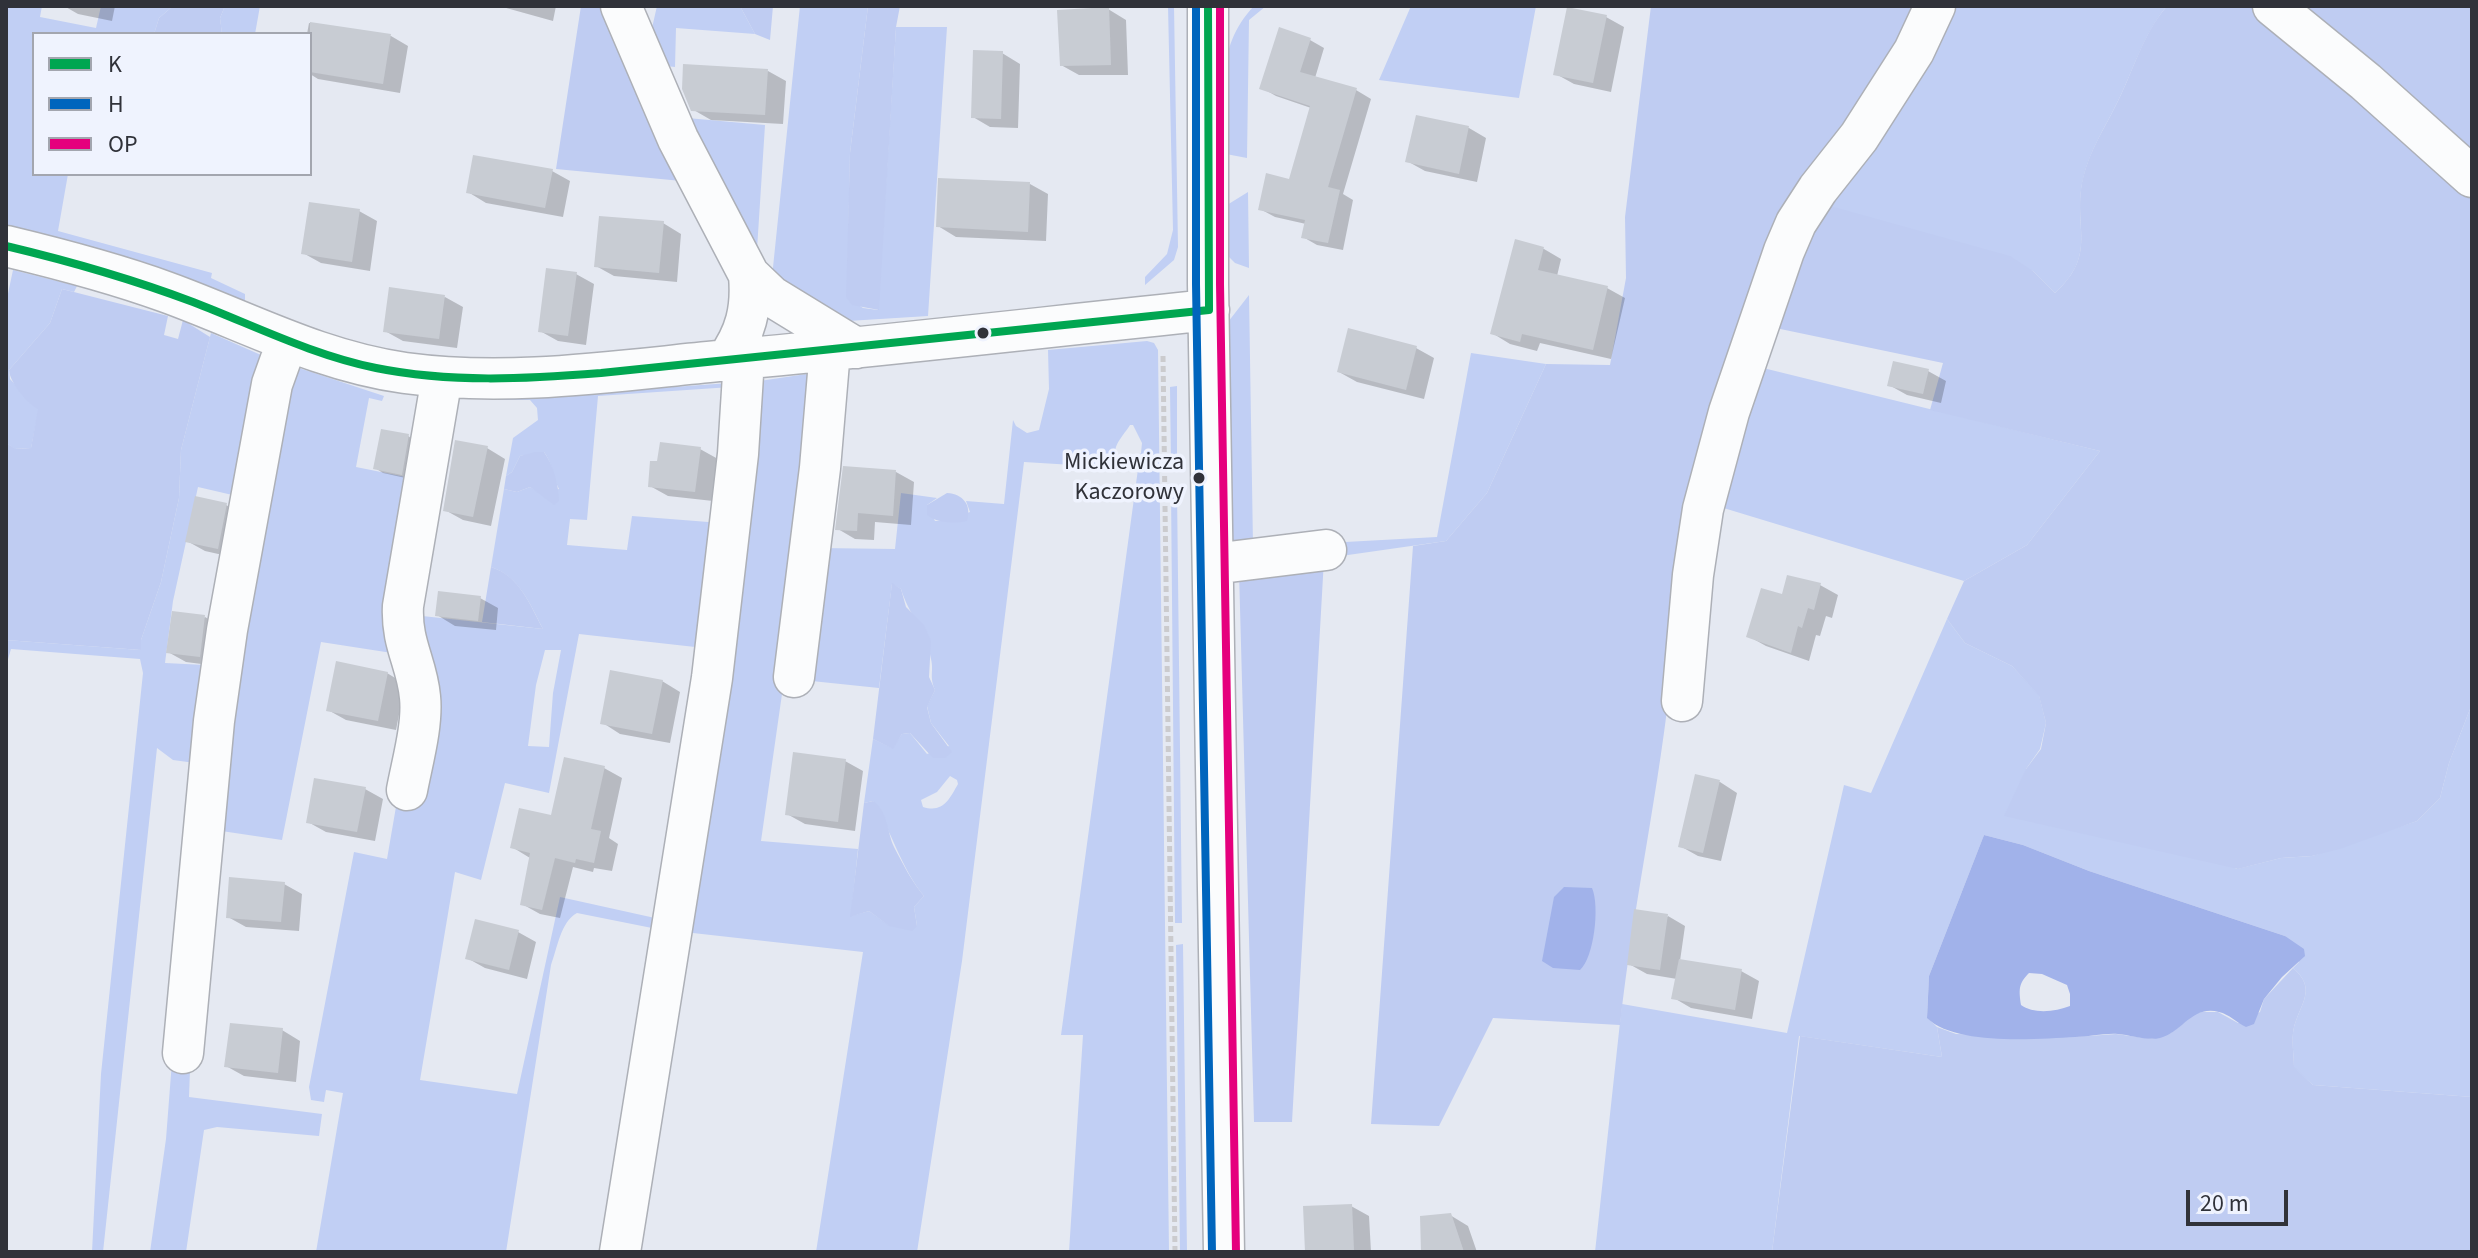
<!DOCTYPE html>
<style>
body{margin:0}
#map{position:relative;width:2478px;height:1258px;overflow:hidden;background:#e5e9f2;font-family:"Source Sans 3",sans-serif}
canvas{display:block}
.frame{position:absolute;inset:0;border:8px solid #303239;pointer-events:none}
.legend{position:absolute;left:32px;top:32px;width:280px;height:144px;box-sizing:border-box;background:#eff3fe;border:2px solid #a3a6af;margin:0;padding:10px 14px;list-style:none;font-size:24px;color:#303239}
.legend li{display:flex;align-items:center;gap:16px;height:40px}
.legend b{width:40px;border:2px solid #a3a6af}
.scale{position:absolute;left:2186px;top:1190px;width:102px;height:36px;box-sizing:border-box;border:4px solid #303239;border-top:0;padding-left:10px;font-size:24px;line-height:28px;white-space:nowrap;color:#303239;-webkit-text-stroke:6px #eff3fe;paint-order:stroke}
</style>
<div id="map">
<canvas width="2478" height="1258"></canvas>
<div class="frame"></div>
<ul class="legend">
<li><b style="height:10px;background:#00a651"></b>K</li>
<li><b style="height:10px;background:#0065bd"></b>H</li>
<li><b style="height:10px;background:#e5007d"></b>OP</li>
</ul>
<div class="scale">20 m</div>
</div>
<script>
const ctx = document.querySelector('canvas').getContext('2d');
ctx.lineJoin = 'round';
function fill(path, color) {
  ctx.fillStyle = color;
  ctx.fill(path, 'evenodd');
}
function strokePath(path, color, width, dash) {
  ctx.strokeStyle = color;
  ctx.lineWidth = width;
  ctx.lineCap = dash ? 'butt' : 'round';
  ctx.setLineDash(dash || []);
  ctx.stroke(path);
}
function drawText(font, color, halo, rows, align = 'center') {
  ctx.font = font + ' "Source Sans 3",sans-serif';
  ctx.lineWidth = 7;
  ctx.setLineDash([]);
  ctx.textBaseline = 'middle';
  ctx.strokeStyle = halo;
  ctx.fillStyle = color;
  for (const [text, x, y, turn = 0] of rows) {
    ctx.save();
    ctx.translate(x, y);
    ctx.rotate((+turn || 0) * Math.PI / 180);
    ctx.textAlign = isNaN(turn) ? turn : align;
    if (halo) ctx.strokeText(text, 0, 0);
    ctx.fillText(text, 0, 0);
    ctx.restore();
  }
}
fill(new Path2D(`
 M6,6H42L40,17L96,28L101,6H173L159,18L154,34H34V174H68L58,231L212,273L211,278L245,294V303L6,228Z
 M225,6H260L255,34H222L220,18Z
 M657,6H740L755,34L676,28L675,67L657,65L646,34L652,28Z
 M800,6H868L850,153L847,297L863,308L878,310L896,27H947L928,316L832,322L772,277Z
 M1168,6H1174L1178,247L1174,260L1145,285V277L1167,254L1173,230Z
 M1254,6H1266L1249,20L1247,158L1226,154C1225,100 1213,49 1254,6Z
 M1411,6H1536L1519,98L1379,80Z
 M1947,6H2167C2143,34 2133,72 2116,105C2104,129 2089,152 2083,179C2072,228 2099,253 2055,293L2033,271L1816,202Z
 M676,117L765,125L756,265Z
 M1248,192L1249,268L1235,263L1227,255V205Z
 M13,270L77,286L74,292L62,289L50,323L9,370L10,379L39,409L31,448L15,449L6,443V303Z
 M1249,295L1253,546L1232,543L1228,322Z
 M211,333L270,359L241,497L198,487L173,601L165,663L205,665L189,1097L322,1114L319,1136L217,1127L204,1130L186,1252H150L166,1139L195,763L173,760L157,748L103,1252H92L101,1074L143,673L140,659L11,649L6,666V640L141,650V640L161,582L179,498L181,450Z
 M1147,341L1154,343L1158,350L1169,1252H1069L1083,1035H1061L1138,469L1024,462L962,961L917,1252H816L863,952L684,932L753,382L820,372L803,547L761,841L858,849L851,916L869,911L890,926H917L914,907L924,896C901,868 892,832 873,801L864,803L873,739L892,748L902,734L910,733L927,754L949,746L931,723L927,706L935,690C929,676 934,672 931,659C927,634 908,613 901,589L892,584L879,688L802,680L820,548L895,549L901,493L937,498L927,505L935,521H945L970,512L966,501L1004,504L1013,420L1016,426L1027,433L1039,430L1049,389L1048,350ZM1130,425H1133L1142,443L1141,453L1136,459L1122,464C1106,451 1122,438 1130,425ZM950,776L957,780L958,784C949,800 943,813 923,807L921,800L937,792Z
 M1471,353L1546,364L1487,493L1446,541L1327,558V543L1437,537Z
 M293,366L384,396L382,401L369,398L356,467L416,479L392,653L321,642L282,840L208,829Z
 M1755,366L2100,451L2027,545L1964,581L1717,506Z
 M730,383L731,387L598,396L587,520L570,519L567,545L627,550L632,516L721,523L704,648L579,634L549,793L505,783L481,880L455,872L420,1080L517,1094L560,897L664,920L662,930L577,913C561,921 557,949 551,965L506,1252H316L343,1093L326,1090L324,1102L311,1100L309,1087L354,852L387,859L402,772L413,615L543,629C530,604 519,576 491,567L504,489L517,492L530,487L540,493L559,489C552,476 553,464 544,452L520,456L512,472L506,476L513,438L538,420L537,408L530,400H488ZM545,650H561L553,693L549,747L528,746L536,685Z
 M1177,386V464L1171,465L1170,387Z
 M1171,490H1177L1182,923H1175Z
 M1947,619L1965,643L2012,666L2039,695L2046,723L2040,749L2026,769L2237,869L2281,858L2312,856L2417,821L2440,798L2449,763L2472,704V1097L2313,1085L2294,1068C2294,1055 2291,1039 2294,1027C2301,1002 2317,989 2293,968L2299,962L2285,936L2089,871L2023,845L1984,835L1929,976L1927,1017L1937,1027L1942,1057L1799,1036L1772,1252H1595L1622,1004L1787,1033L1844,785L1871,793Z
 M1183,944L1187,1252H1180L1176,945Z`), '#c1cff4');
fill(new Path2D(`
 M173,6H225L220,18L222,34H154L159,18Z
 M581,6H616L692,182L556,169Z
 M740,6H773L770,40L755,34Z
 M868,6H900L896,27L879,310L852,305L846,297L850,153Z
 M1651,6H1919L1802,193L1672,666C1660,787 1633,905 1620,1025L1493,1018L1439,1126L1371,1124L1413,546L1446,541L1487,493L1546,364L1610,365L1626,278L1625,217Z
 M2167,6H2257L2472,190V704L2449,763L2440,798L2417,821L2340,849L2312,856L2281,858L2238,869L2004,816L2026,769L2041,749L2046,723L2039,696L2012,666L1965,643L1947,619L1964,581L2027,545L2100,451L1930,410L1943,363L1766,326L1816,202L2010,256L2033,271L2055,293C2099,253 2072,227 2083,178C2089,152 2104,129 2116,105C2133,72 2143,33 2167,6Z
 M2286,6H2472V157Z
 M62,289L168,316L164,335L178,339L183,320L210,337L181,450L179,498L161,582L141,640V650L6,640V443L16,449L31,448L38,409C27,403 10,383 9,370L50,323Z
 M535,452H544C553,464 559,486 559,501L554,505L530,487L517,492L504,489L506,476L512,472L520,456Z
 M947,493C963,494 972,505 967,521C954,524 937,523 927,515V505Z
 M1324,559L1292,1122H1254L1239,571Z
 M491,567C520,576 530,605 543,629L482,622Z
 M892,583L901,589L906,607L924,625L931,641L929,677L935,690L927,707L931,723L952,752L945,758H933L910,733L902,734L893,749L873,739Z
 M873,801C888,811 887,832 894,847C903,864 912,882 924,896L914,907L917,926L912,931L889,926L869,911L850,917L864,803Z
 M2293,968C2317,989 2301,1002 2294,1027C2291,1039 2294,1055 2294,1067L2313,1085L2472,1097V1252H1772L1800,1036L1942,1057L1937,1027L1956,1034L2075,1037L2116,1034L2152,1039L2171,1033L2195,1014L2202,1012H2218L2238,1023L2260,1012L2264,999Z`), '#bfccf2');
fill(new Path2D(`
 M1984,835L2023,845L2089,871L2285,936L2304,949L2305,956L2282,977L2264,999L2254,1024L2246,1027C2237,1023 2229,1014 2219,1012C2192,1005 2183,1032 2160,1038C2147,1041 2131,1035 2118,1034C2104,1033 2089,1037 2075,1037C2036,1039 1956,1046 1927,1018L1929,976ZM2029,973L2042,974L2067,985L2070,994V1006C2055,1012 2033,1014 2021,1005C2019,990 2018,984 2029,973Z
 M1564,887L1592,888C1600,906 1594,958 1580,970L1553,968L1542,961L1554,897Z`), '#a1b2ea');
fill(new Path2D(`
 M64,6H115L112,21L78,14Z
 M499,6H556L553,21Z
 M1108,9L1126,20L1128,75H1079L1061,65Z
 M1606,17L1624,27L1611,92L1574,84L1556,74Z
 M309,23L391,36L408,46L400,93L318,79L310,74V34H307Z
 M1310,40L1324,48L1315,78L1356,90L1371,99L1343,194L1353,200L1343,250L1317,245L1303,237L1306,224L1275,217L1260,209L1290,181L1311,108L1276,96L1262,88Z
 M1002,53L1020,64L1018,128L990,127L973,117Z
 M768,71L786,81L783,124L711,120L692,109Z
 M1417,117L1469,128L1486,138L1477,182L1425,171L1407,161Z
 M552,171L570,181L563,217L486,203L468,192Z
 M1030,184L1048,194L1046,241L956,237L938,226Z
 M359,211L377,221L370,271L321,263L303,253Z
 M663,223L681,234L677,282L614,276L596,266Z
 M1516,242L1544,249L1561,259L1557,276L1607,288L1625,298L1611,359L1540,343L1537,351L1510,344L1492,333Z
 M576,274L594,284L586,345L558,341L540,331Z
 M445,297L463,307L457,348L403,341L385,331Z
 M1416,348L1434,358L1424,399L1357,382L1339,372Z
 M1928,371L1946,381L1941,403L1907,395L1889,385Z
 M408,436L416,441L410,479L383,473L375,468Z
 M487,448L505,459L491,526L463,520L445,510Z
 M700,449L718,459L713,501L668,496L650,486L659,464Z
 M845,468L896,472L914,482L911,525L875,522L874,540L855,539L838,529Z
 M226,505L244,515L236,558L205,551L187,541Z
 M1820,585L1838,595L1832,618L1826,616L1820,636L1816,635L1809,661L1766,646L1748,636L1784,596Z
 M480,598L498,608L496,630L455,626L437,615Z
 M205,617L222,627L217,666L186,662L168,652Z
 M387,673L405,684L396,730L346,720L328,710Z
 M662,681L680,692L670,743L620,734L603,723Z
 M845,761L863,771L855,831L805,824L787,814Z
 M604,768L622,778L609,838L618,844L612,871L594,868L593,872L573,867L560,918L540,914L522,904L530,858L512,847L552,818Z
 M1697,777L1720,782L1737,793L1721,861L1698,856L1680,846Z
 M365,789L383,799L375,841L326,832L308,822Z
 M284,884L302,894L299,931L246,927L228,917Z
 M1668,916L1685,926L1680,961L1741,971L1759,981L1752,1019L1691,1008L1674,998L1677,979L1647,974L1629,964Z
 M518,932L536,942L527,979L485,968L467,958Z
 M282,1030L300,1041L296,1082L244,1076L226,1066Z
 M1351,1206L1369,1216L1371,1252L1307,1251Z
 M1450,1215L1468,1226L1477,1252H1425Z`), '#0003');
fill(new Path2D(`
 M1109,7L1111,65L1060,66L1057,10Z
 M1567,7L1607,15L1593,83L1553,75Z
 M310,22L391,34L383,84L310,72Z
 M1279,27L1311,38L1300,72L1357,88L1328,187L1340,190L1328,243L1301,238L1305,220L1258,210L1266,173L1289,179L1310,106L1259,89Z
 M973,50L1003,51L1001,119L971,118Z
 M683,64L768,69L765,115L691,111L682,89Z
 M1416,115L1469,126L1459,174L1405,162Z
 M473,155L553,169L545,208L466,193Z
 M938,178L1030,182L1028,232L936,227Z
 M309,202L360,209L352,262L301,254Z
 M599,216L664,221L659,273L594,267Z
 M1515,239L1544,247L1538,270L1608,286L1593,350L1522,334L1520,342L1490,334Z
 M546,268L577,272L568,336L538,332Z
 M389,287L445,295L439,339L383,332Z
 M1348,328L1417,346L1406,390L1337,372Z
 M1893,361L1929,369L1923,394L1887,386Z
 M381,429L409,434L402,475L373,469Z
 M455,440L488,446L473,517L443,511Z
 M660,442L701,447L695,492L648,487L650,461H657Z
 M843,466L896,470L893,516L858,513L857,531L835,530Z
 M195,496L227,503L218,549L185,542Z
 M1787,575L1821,583L1814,610L1808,608L1802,628L1798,626L1791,653L1746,637L1761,588L1782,594Z
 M438,591L481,596L478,621L435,616Z
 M172,611L205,615L200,657L166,653Z
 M336,661L388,672L378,721L326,711Z
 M610,670L663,680L652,734L600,724Z
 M793,752L846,759L838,822L785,815Z
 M564,757L605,766L591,829L601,831L594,863L576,859L575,863L555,858L542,910L520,905L530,853L510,848L519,808L551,815Z
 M1695,774L1720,780L1703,853L1678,847Z
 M314,778L366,787L357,832L306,823Z
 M229,877L285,882L281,922L226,918Z
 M1634,909L1668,914L1660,970L1627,965Z
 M475,919L519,930L509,970L465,959Z
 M1679,959L1742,969L1735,1010L1671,999Z
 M230,1023L283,1028L278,1073L224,1067Z
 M1352,1204L1354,1251L1305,1252L1303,1206Z
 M1451,1213L1464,1252H1421L1420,1216Z`), '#c8ccd3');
const minor = new Path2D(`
 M621,6L678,139L749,275L771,296L856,348
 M1208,6V284L1224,1252
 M2273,6L2366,82L2472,177
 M6,246C60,259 114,273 166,292C246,321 319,361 405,373C509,387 614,371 718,361C882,346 1045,327 1209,310
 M726,361C746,333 752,309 749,275
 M1213,564L1326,550
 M794,677L820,468L830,350
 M1682,701L1693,575L1703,509L1729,412L1784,251L1796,223L1818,189L1859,137L1914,51L1935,6
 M407,790C412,763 423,725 420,697C417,663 401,644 403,606L442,377
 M183,1053L214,721L227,630L272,384L287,342
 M620,1252L712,678L738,454L744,359`);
strokePath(minor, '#adb0b7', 43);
strokePath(new Path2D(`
 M1163,356L1175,1252`), '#cbcbce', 5, [6, 4]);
strokePath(minor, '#fbfcfd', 40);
strokePath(new Path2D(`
 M1208,6L1209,310
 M6,246C69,261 132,279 193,302C253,325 312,355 376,368C450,383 526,379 601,373L1209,310`), '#00a651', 8);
strokePath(new Path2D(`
 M1196,6V284L1212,1252`), '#0065bd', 8);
strokePath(new Path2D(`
 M1220,6V284L1236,1252`), '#e5007d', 8);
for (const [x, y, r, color] of [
 [983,333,7,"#303239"],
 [1199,478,7,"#303239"]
]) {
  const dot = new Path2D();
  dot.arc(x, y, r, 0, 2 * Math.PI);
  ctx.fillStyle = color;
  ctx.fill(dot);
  strokePath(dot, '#eff3fe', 3);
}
drawText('24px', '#303239', '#eff3fe', [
 ["Mickiewicza",1184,464],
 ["Kaczorowy",1184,494]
], 'right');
</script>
